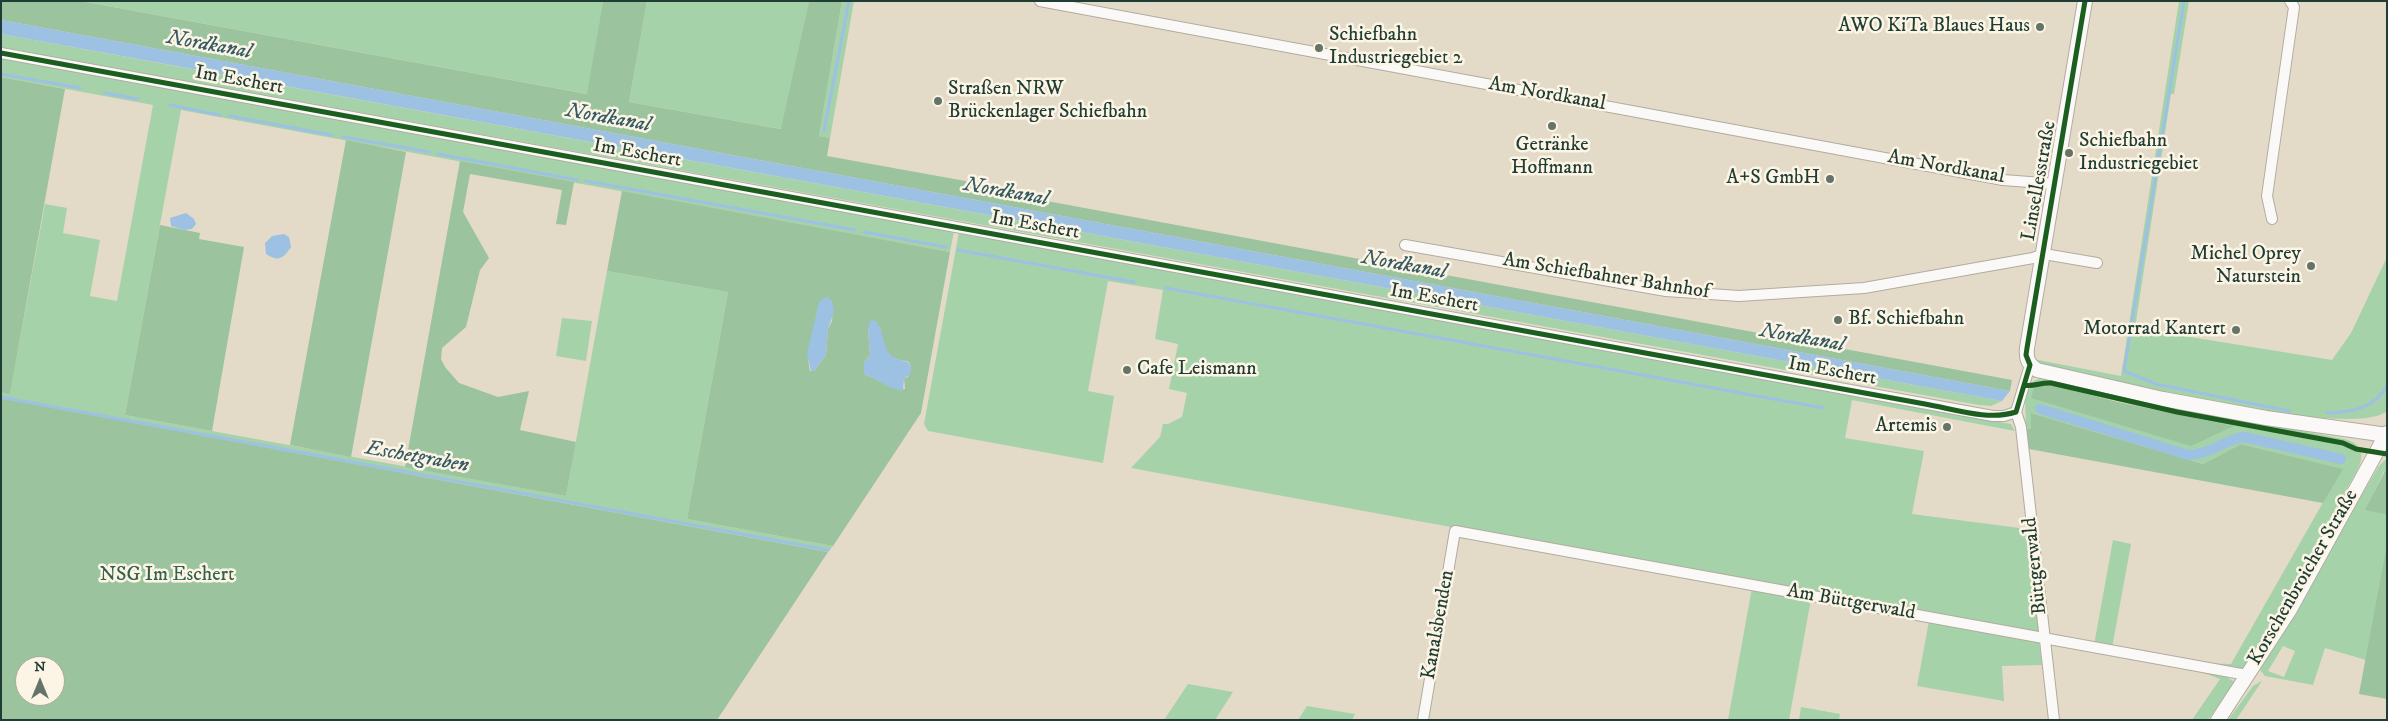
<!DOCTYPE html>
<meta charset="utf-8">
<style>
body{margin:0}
#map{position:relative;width:2388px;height:721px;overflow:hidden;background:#e4dac8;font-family:"IM FELL DW Pica",serif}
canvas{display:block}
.frame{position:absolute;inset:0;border:2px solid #1f3d34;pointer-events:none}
.north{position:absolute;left:15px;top:656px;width:50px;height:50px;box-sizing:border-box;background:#fcf5e5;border:1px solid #a4ab9e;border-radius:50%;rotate:0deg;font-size:14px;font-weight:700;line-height:20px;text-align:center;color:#1f3d34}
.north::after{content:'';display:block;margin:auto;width:18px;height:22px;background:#647468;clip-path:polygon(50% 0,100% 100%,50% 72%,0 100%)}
</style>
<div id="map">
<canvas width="2388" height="721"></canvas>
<div class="frame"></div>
<div class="north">N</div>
</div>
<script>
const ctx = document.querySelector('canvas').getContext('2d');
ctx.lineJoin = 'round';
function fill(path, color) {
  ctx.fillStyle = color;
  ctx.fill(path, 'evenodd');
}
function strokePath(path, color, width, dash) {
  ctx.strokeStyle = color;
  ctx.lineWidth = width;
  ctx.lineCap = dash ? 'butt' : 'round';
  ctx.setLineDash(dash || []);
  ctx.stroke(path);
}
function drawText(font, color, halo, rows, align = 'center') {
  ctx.font = font + ' "IM FELL DW Pica",serif';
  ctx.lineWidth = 5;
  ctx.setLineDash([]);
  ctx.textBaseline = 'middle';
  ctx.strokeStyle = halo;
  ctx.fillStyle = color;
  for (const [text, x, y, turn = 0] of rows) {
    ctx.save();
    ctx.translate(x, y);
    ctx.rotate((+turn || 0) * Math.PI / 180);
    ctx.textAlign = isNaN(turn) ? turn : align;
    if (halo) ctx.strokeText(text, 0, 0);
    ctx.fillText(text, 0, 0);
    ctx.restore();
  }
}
fill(new Path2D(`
 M80,1H603L588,94Z
 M647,1H809L782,129L629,102Z
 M842,1H854L830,138L819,136Z
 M2179,1H2189L2174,94H2171L2135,328L2332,360L2351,333L2387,257V411C2353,441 2090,377 2038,364L2033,359L2121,376Z
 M1,34L2002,401L1991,406L1979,405L120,69L1,47Z
 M1,57L954,231L950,252L181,110L125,415L566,496L607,271L728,292L687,519L833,546L828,552L403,473L357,720H1V392L10,393L45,204L67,208L63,233L100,240L90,296L117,301L153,105L1,77ZM25,666H55V696H25Z
 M959,232L2011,424L2015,431L1852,400L1845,438L1924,451L1912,514L2027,529L2039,632L2036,635L1131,468L1160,437L1163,424H1168L1182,417L1187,393L1169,389L1178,344L1155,339L1163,290L1108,281L1088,391L1114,396L1103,463L928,431L924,424Z
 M562,318L592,321L586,361L556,356Z
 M2043,377L2125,397L2344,439C2360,443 2365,452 2359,467L2248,664L2241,669L2194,663L2231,664L2342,469L2241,444L2203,464L2031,413V430L2026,429L2025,397L2034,381ZM2034,388L2090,395L2233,426Z
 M2387,458V471H2384L2366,510L2387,515V543L2366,660L2325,648L2313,685L2265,676L2260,670L2262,663L2379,466ZM2283,646L2295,651L2284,677L2268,671Z
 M2113,540L2131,544L2112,648L2094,645Z
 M1752,588L1811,599L1789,720H1728Z
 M1929,621L2039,641L2042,665L2002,666L2004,701L1917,686Z
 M2193,669L2223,675L2235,682L2208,720H2192L2220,679Z
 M2262,681L2236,720H2228L2253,686Z
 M1188,684L1233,692L1215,720H1164Z
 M1307,706L1355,714L1352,720H1298Z
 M1801,707L1840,714L1839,720H1799Z`), '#a6d2aa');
fill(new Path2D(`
 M1,1H80L587,94L603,1H647L629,102L781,129L809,1H842L819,136L830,138L827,156L993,186V191L2012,380L2010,391L1,20Z
 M1,77L65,89L10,394L1,392Z
 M346,140L406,152L351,457L290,445Z
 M460,161L574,182L566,225L556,224L562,190L470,174L463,212L489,258L480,270L466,327L442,348L441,359L445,367L459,383L498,397L529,391L520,430L576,442L566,496L405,467Z
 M622,191L950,252L921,413L833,546L687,519L728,292L607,271ZM833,305L832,321L828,329L826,355L814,371H810C804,341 815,328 833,305ZM880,327C882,338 884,356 897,359C902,361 905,360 909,362L911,367L908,377L904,378L905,389C890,390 878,379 864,374V363L870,355L868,329Z
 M160,225L200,233L199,239L244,247L212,431L125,415Z
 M2046,384L2118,402L2234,426L2191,446L2031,398L2034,388Z
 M1,399L9,400L828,552L717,720H1ZM25,666H55V696H25Z
 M2031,413L2203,464L2241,444L2343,469L2323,503L2029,449L2026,429H2031Z
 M2385,471H2387V515L2365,510Z
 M2387,543V699L2359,694Z`), '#9bc39e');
fill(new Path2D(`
 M1,20L2010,391L2002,401L122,56L1,34Z
 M186,213L194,219L196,224L192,229L184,230L171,226L170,218Z
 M284,234L289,237L291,247C283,259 278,262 266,254L265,243L272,236Z
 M827,296L832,301L834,312L828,329L826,355L814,371H811L807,354L819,302Z
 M873,320C885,326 881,346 891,355C896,361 903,359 909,363L911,367L910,375L904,378L903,391C889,389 878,379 864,374V363L870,355L868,329L870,321Z`), '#9cc1e2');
strokePath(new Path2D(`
 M2184,1L2124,371L2156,384L2289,411
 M1,74L80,88
 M105,93L138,99
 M170,105L220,115
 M230,116L332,135
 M824,131L849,1
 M343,137L430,152
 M438,154L578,180
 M586,181L855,230
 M864,232L946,247
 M958,250L1134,282
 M1166,288L1823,408
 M1,397L828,550
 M2327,413C2351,412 2374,409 2387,386`), '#9cc1e2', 3);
strokePath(new Path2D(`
 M2040,409L2188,455C2210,454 2222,441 2244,437L2341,459`), '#9cc1e2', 10);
const street = new Path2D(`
 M1040,1L2003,180L2056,184
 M1,53L1993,416H2004L2016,412
 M2272,219L2267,196L2294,7L2290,1
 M1405,245L1666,291L1739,296L1864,288L2033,258L2044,254L2097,263
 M2016,412L2021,427L2054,720
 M2016,412L2030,365
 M1423,720L1455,531L2247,675`);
const secondary = new Path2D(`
 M2085,1L2027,348C2026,359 2028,364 2037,370L2163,399L2266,418L2387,435
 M2218,720L2289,611L2387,433`);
strokePath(street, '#b0aca0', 12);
strokePath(secondary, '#b0aca0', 16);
strokePath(street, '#fbf9f7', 10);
strokePath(secondary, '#fbf9f7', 14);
strokePath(new Path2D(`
 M1,53L1925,404C1954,409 1988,421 2016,412L2030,365L2026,355L2027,348L2085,1
 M2024,385C2034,387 2041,382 2051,383L2177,412L2343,443L2356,449L2387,454`), '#1b5e20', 5);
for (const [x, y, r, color] of [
 [2040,27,5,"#647468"],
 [1319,48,5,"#647468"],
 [938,101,5,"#647468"],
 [1552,126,5,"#647468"],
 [2069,153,5,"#647468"],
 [1830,179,5,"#647468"],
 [2311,266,5,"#647468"],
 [1838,320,5,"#647468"],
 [2236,330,5,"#647468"],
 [1127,370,5,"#647468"],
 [1947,427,5,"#647468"]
]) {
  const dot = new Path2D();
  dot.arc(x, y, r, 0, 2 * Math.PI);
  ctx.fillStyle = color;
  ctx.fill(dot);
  strokePath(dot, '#fcf5e5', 2);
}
drawText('20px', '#1f3d34', '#fcf5e5', [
 ["AWO KiTa Blaues Haus",2030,27],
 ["Schiefbahn",1329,36,"left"],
 ["Industriegebiet 2",1329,59,"left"],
 ["Straßen NRW",948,90,"left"],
 ["Brückenlager Schiefbahn",948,113,"left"],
 ["Schiefbahn",2079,142,"left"],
 ["Industriegebiet",2079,165,"left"],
 ["Getränke",1552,146,"center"],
 ["Hoffmann",1552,169,"center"],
 ["A+S GmbH",1820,179],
 ["Michel Oprey",2301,255],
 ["Naturstein",2301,278],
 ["Bf. Schiefbahn",1848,320,"left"],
 ["Motorrad Kantert",2226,330],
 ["Cafe Leismann",1137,370,"left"],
 ["Artemis",1937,427]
], 'right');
drawText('20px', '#1f3d34', '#fcf5e5', [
 ["Im Eschert",239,81,10],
 ["Am Nordkanal",1547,95,10],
 ["Im Eschert",637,154,10],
 ["Am Nordkanal",1946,168,10],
 ["Linsellesstraße",2040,181,-80],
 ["Im Eschert",1035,226,10],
 ["Am Schiefbahner Bahnhof",1606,277,9],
 ["Im Eschert",1434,299,10],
 ["Im Eschert",1832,372,10],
 ["Büttgerwald",2036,566,-96],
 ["Korschenbroicher Straße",2304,578,-60],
 ["Am Büttgerwald",1851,603,10],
 ["Kanalsbenden",1439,625,-80]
]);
drawText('20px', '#34614b', '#fcf5e5', [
 ["NSG Im Eschert",167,576]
]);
drawText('italic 21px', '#365b62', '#fcf5e5', [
 ["Nordkanal",209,46,10],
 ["Nordkanal",608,119,10],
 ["Nordkanal",1006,193,10],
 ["Nordkanal",1404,266,10],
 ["Nordkanal",1802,339,10],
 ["Eschetgraben",417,458,10]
]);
</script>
